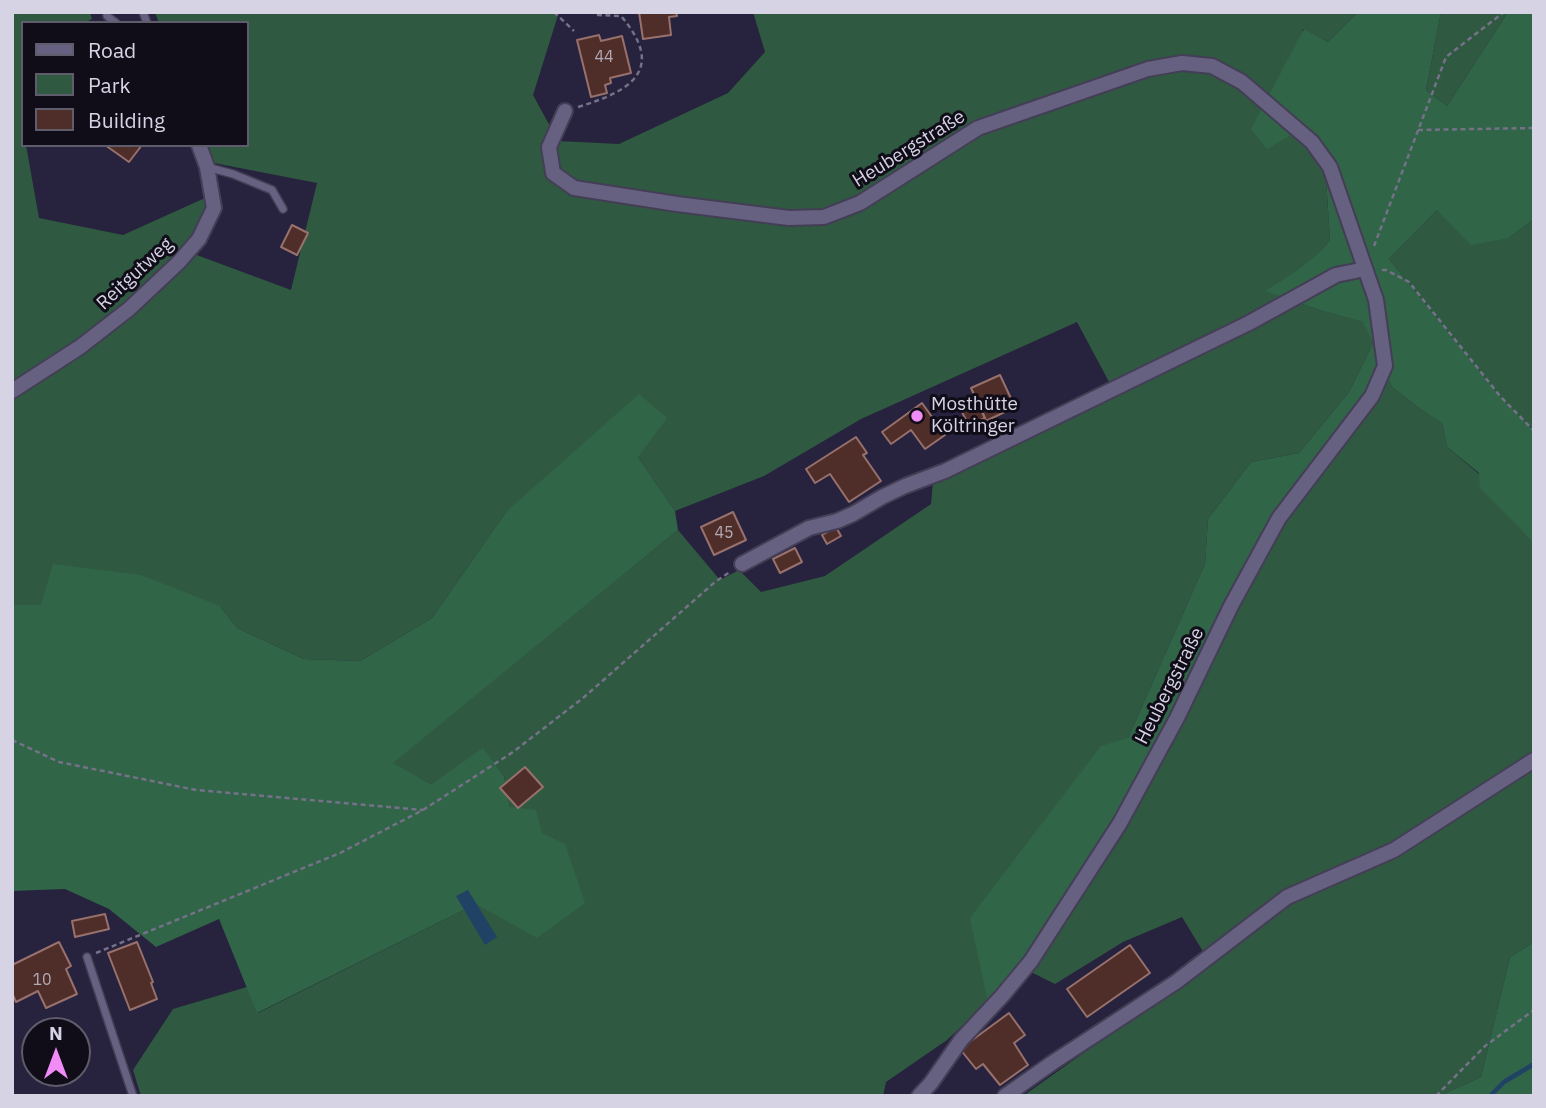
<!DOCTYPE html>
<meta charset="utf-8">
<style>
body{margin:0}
#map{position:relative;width:1546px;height:1108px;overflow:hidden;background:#27223d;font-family:"IBM Plex Sans",sans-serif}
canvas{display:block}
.frame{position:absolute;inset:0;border:14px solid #d6d3e5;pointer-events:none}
.legend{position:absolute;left:21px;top:21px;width:228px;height:126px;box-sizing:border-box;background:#100d19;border:2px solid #5f5c6b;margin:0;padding:9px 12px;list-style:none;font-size:21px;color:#d6d3e5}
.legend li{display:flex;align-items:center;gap:14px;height:35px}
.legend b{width:35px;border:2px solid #5f5c6b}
.north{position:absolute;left:21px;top:1017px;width:70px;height:70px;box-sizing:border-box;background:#100d19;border:2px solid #5f5c6b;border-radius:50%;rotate:0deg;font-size:19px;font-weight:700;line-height:28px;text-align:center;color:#d6d3e5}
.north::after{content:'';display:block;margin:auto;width:24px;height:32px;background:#f18bf5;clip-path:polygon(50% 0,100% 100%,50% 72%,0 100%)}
</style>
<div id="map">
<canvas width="1546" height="1108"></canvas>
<div class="frame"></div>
<ul class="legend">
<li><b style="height:9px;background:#666180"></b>Road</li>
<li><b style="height:19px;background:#2f5a41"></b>Park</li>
<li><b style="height:19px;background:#4f2e2a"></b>Building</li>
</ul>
<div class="north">N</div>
</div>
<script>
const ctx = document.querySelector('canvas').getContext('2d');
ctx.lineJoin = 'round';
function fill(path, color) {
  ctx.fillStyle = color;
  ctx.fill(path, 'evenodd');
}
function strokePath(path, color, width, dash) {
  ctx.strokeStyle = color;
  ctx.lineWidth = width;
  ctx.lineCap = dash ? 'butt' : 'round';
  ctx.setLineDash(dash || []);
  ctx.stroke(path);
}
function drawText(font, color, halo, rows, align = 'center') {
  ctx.font = font + ' "IBM Plex Sans",sans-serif';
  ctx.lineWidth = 6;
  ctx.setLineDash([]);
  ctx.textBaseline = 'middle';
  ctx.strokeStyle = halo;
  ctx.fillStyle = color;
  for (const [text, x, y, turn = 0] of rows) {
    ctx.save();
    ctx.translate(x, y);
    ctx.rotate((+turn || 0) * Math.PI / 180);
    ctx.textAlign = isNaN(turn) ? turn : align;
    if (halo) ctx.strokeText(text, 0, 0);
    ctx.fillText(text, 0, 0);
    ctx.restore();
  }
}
fill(new Path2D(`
 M12,12H90L92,19L84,23H23V145H26L39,218L123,235L205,198L218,207L194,254L291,290L317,183L214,163L207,145H247V23H159L155,12H559L533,95L558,141L619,144L728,93L765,52L753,12H1358L1328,42L1303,29L1291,135L1317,155L1326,179L1330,240C1312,262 1290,276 1266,291L1319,310L1364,322L1373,343L1349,392L1299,453L1251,462L1208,519L1205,564L1128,738L988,1002L947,1040L886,1082L883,1096H141L133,1070L173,1009L247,987L258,1013L476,904L542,834L510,807L504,776L483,749L431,784L392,763L678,530L720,580L739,570L761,592L825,576L931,504L933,481L1115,393L1077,322L861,419L764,476L675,511L638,457L506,512L432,618L360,661L304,659L237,628L220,606L12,605Z
 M1441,12H1508L1447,106L1426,90Z
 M1437,210L1509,238L1534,219V431L1500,396L1389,259Z
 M1383,367L1392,387L1420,409L1442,423L1447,447L1479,474L1534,544V942L1510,957L1481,1077L1439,1096H1023L1210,963L1182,917L1123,942L1055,984L1027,970L1258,554Z`), '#2f5a41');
fill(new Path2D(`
 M1358,12H1441L1426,90L1447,106L1508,12H1534V219L1509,238L1471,245L1437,210L1389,259L1500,396L1534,431V544L1519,527L1480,488L1479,473L1447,447L1442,423L1420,409L1392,387L1383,368L1367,402L1293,496L1071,903L988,1002L970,918L1101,746L1128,738L1205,564L1208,519L1251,462L1299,453L1349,392L1373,343L1363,322L1319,310L1265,291C1289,276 1312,262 1330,240L1326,179L1317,155L1291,135L1267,149L1251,129L1304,29L1328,42Z
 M639,394L667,418L638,457L675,511L678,530L393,763L431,784L483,748L504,776L510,807L536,810L542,833L565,844L585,903L537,938L476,904L257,1013L219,919L156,947L109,909L65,889L12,891V605H41L53,564L141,575L220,606L237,628L304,659L360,661L432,618L506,512Z
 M1534,942V1096H1439L1481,1077L1510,957Z`), '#316548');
fill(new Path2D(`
 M468,890L497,937L485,945L456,896Z`), '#1f4265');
strokePath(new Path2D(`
 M1490,1096L1504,1082L1534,1064`), '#1f4265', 4.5);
const building = new Path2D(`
 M639,12H676L677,16L669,17L671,35L643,39Z
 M599,35L601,41L622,36L631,73L610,78L611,83L605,85L607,93L591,97L577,40Z
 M105,145H142L129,162Z
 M292,225L308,233L297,255L281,247Z
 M1000,375L1015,407L986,421L971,388Z
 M977,400L985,418L969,426L960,408Z
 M922,403L945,435L925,449L911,430L891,444L882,432Z
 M856,437L867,453L863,455L881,481L849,502L830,474L815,483L806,469Z
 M733,512L746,540L714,555L701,527Z
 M836,527L841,536L827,544L822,535Z
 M795,548L802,562L780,573L773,559Z
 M525,767L543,787L518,808L500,788Z
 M105,914L109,929L75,937L72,921Z
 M59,942L71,966L66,969L77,994L46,1008L38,991L16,1002L12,993V965Z
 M137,942L153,982L151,983L157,999L130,1010L108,953Z
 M1130,945L1150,973L1087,1017L1067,989Z
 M1009,1013L1025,1035L1014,1043L1028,1065L1000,1085L983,1064L976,1069L960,1049Z`);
fill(building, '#4f2e2a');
strokePath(building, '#98716c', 2);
const lane = new Path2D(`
 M107,12V16L116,23
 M143,12L147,23
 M207,167L233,174L272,190L283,209
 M87,957L133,1096`);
const street = new Path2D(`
 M565,111L549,147L553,173L574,188L677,204L789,218L824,217L860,203L978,128L1148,69L1182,63L1212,66L1242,82L1312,142L1330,167L1376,300L1385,366L1372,396L1279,518L1231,606L1177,718L1120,823L1031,961L1002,996L961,1040L931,1083L919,1096
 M12,391L80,347L129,309L179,262L199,239L214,208L207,167L199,145
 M742,564L809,528L837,521L853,514L882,497L905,486L945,471L1249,323L1336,275L1365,269
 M1005,1096L1052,1063L1176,982L1287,897L1394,850L1534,760`);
strokePath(lane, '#433e55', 10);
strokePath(street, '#433e55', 18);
strokePath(new Path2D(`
 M554,12L574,31
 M578,107C632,91 666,69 621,16L598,15L599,12
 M1418,130L1534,128
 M1374,246L1446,57L1504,12
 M1382,270H1386L1409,282L1500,396L1534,431
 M12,740L59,762L196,790L423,810
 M96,953L340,853L423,810L513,752L583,698L715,582L730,572
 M1436,1096L1485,1046L1534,1010`), '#757188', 2.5, [5, 3.5]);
strokePath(lane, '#666180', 7);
strokePath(street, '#666180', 14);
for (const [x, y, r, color] of [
 [917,416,7,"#f18bf5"]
]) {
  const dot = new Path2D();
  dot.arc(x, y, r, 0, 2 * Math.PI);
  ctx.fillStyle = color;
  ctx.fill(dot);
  strokePath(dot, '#100d19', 2.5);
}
drawText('16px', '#b4aab6', null, [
 ["44",604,57],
 ["45",724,533],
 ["10",42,980]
]);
drawText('19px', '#d6d3e5', '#100d19', [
 ["Heubergstraße",909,149,-32],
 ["Reitgutweg",135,274,-43],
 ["Heubergstraße",1170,686,-63]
]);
drawText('19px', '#d6d3e5', '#100d19', [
 ["Mosthütte",931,405],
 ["Költringer",931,427]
], 'left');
</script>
